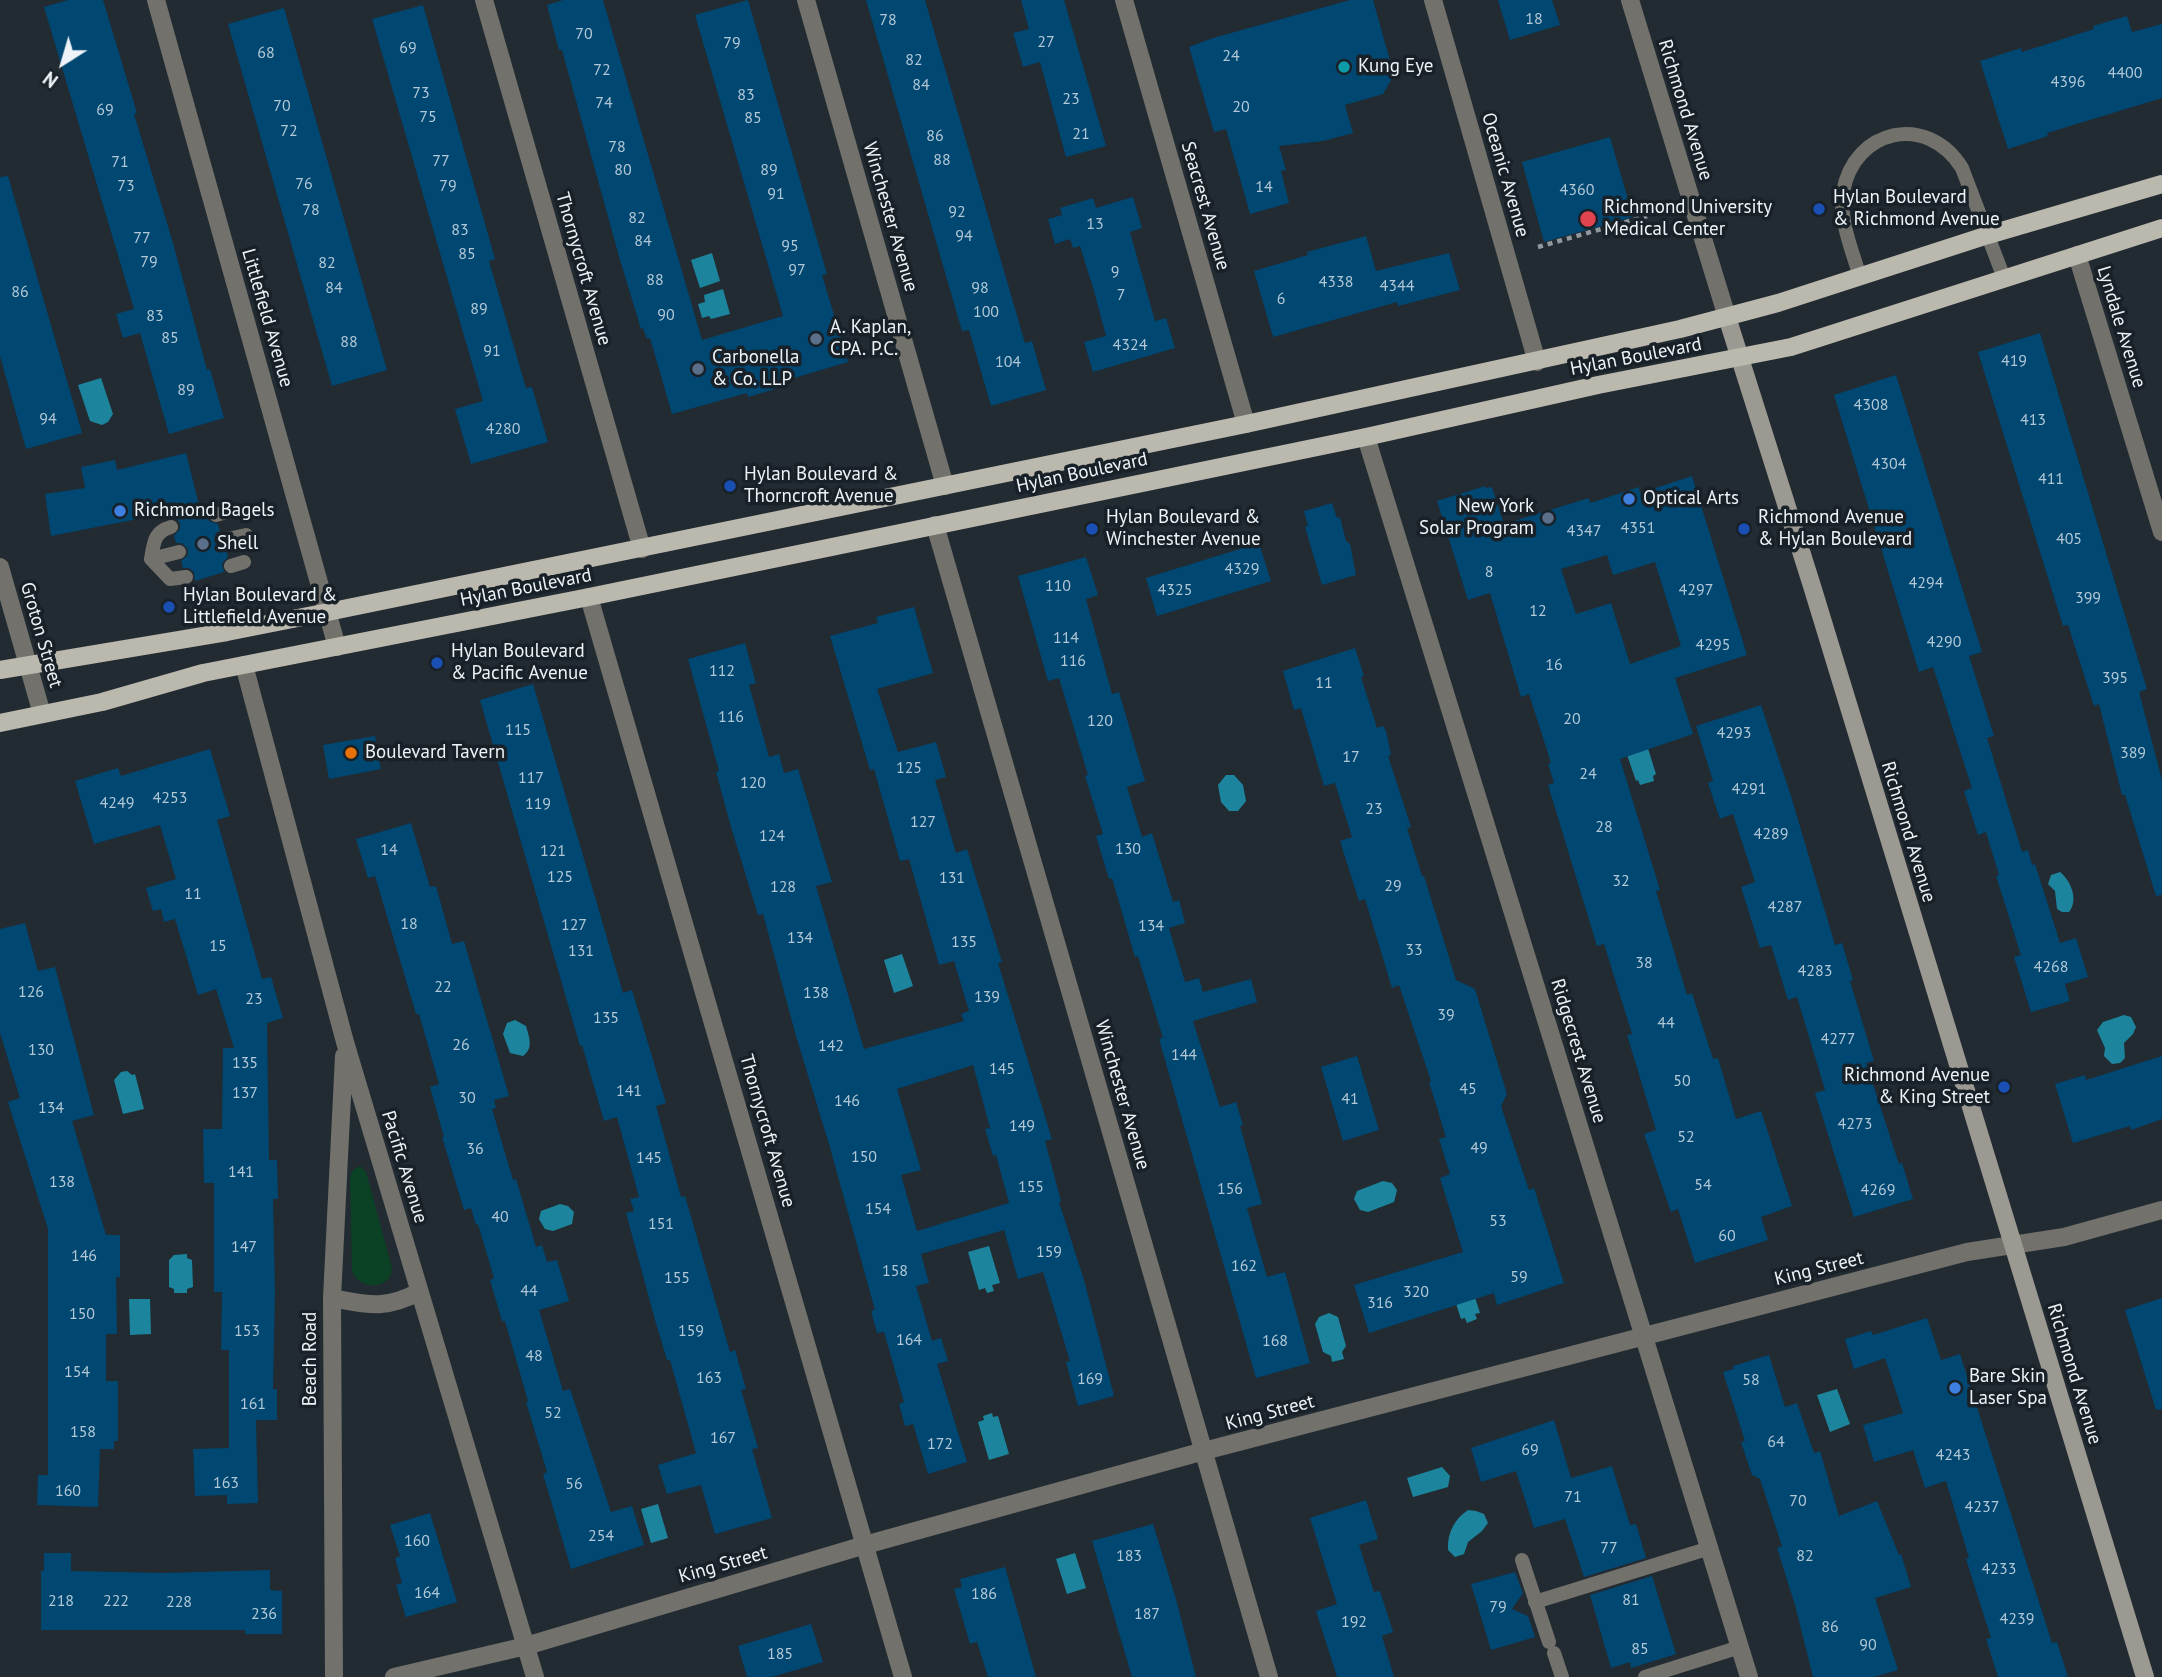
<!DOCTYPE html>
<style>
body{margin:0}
#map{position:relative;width:2162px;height:1677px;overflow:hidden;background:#222b32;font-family:"PT Sans",sans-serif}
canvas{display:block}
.north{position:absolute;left:28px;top:28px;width:70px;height:70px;-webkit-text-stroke:5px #192128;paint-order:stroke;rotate:217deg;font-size:19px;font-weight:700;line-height:28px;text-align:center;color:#edf3f8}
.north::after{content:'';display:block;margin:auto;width:24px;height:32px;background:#edf3f8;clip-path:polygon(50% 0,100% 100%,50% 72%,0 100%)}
</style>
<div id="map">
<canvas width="2162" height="1677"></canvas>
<div class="north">N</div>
</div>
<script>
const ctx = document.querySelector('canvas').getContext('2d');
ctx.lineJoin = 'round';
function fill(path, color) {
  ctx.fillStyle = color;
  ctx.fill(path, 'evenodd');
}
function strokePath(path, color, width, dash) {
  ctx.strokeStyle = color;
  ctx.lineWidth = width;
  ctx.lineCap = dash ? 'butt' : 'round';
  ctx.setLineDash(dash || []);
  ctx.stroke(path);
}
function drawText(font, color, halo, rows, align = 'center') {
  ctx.font = font + ' "PT Sans",sans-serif';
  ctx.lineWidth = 7;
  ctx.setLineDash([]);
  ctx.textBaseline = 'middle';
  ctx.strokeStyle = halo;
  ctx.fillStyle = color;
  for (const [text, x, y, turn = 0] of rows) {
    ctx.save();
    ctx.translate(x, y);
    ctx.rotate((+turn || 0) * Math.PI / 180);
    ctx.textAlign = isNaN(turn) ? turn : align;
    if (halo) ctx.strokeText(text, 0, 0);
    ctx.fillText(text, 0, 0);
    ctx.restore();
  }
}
fill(new Path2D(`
 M360,1166L366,1172L392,1268C392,1290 357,1291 352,1270L350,1177L353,1170Z`), '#0b4124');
fill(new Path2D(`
 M712,253L720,281L700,288L691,260Z
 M723,289L730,314L711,319L709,316L702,318L698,304L705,302L704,295Z
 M101,378L113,414L108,422L102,425L90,421L78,385Z
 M1645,739L1656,774L1653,776L1654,781L1640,785L1638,780L1636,781L1624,746Z
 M1226,775H1234L1243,785L1246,801L1238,811H1229L1221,802L1218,785Z
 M2060,872C2071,881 2079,900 2069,912H2062L2057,909L2055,891L2048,884L2051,875Z
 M902,954L913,986L894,993L884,960Z
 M2124,1015L2131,1017L2136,1027L2133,1034L2124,1043L2125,1058L2120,1063L2112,1064L2104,1056L2105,1048L2097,1030L2103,1022Z
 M515,1020L526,1026C529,1037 534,1048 523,1056L510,1053L503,1034L507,1023Z
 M127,1071L132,1075L135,1074L144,1109L123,1114L114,1080L121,1072Z
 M1383,1181L1392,1183L1397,1190L1394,1202L1368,1212L1360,1210L1354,1199L1357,1191Z
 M560,1204L568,1206L574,1212L572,1224L553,1231L545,1229L539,1219L541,1211Z
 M989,1246L1000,1283L992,1285L994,1291L987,1293L985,1288L979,1290L968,1252Z
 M187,1254V1258L192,1260L193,1287L187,1289V1293H174V1289L169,1287V1260L174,1255Z
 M1468,1276L1480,1313L1475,1314L1477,1319L1467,1323L1465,1318L1461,1319L1449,1282Z
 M129,1299H150L151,1334L130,1335Z
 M1329,1313L1338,1317L1346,1346L1342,1352L1344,1359L1332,1362L1331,1356L1323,1352L1315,1324L1319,1317Z
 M1837,1389L1850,1424L1830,1432L1817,1395Z
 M992,1413L993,1417L998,1416L1009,1454L989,1460L978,1422L984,1420L983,1416Z
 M1442,1467L1450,1476L1448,1487L1413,1497L1407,1478Z
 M658,1504L668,1538L651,1543L641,1509Z
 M1468,1510L1476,1511L1484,1514L1488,1523L1482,1531L1468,1542L1464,1554L1455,1557L1448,1550C1447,1534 1454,1519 1468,1510Z
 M1075,1553L1086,1588L1067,1594L1056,1559Z`), '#1c859d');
fill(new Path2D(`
 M68,0H103L137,113L134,114L173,243L207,370L210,369L224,418L169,434L140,333L123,338L116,314L134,309L44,7Z
 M563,0H603L702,340L783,316L695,15L748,0L827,274L822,275L848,362L774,384L775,389L748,397L747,393L672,414L650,338L647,339L643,328L641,329L620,260L562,50H559L547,5Z
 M866,0H925L1025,343L1032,341L1046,390L991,406L969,330L962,331Z
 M1021,0H1064L1106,146L1066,157L1040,62L1023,67L1013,33L1029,29Z
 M1350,0H1373L1394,75L1383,94L1345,105L1353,133L1323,141L1279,146L1286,170L1281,171L1289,203L1250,214L1226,129L1214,132L1189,47L1213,38Z
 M1498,0H1552L1560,25L1510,40Z
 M423,5L495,259L489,261L526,388L532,387L548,442L471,464L455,409L483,401L372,19Z
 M284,8L387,370L332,386L228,24Z
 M2127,16L2132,32L2162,24V98L2047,133L2048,136L2008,149L1980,61L2021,48L2022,52L2094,29L2093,26Z
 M1610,137L1633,217L1544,242L1522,162Z
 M8,176L82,433L26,449L0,356V177Z
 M1133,197L1142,228L1130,232L1155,321L1166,318L1175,348L1093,372L1084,342L1106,336L1094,291L1080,246L1073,248L1070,239L1055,244L1048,219L1062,215L1060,208L1093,198L1096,208Z
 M1366,236L1376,271L1449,253L1460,290L1398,306L1397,302L1273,337L1254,271L1308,255L1307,252Z
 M2040,333L2147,689L2139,692L2162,780V895L2156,896L2125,795H2122L2099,704L2094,706L2068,625L2063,626L1978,352Z
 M1896,375L1982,652L1969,656L1994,736L1987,738L2022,852L2028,850L2032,865L2035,864L2060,943L2076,938L2088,977L2065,984L2070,1001L2031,1012L2014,957L2021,955L1996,876L1999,875L1986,832L1978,835L1964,791L1972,788L1933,667L1919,672L1834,395Z
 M186,453L201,513L207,512L209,521L218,524L220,531L216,533L214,541L219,549H226L228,557L222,563L224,572L195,581L194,572L189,568H183L181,561L188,555V549L182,543H176L174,536L180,529V523L177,519L169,518L168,513L51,536L45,494L85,488L81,467L115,460L117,470Z
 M1692,476L1747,655L1675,678L1693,734L1620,759L1660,890L1656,891L1687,995L1692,993L1713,1059L1718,1058L1736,1119L1761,1111L1792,1206L1761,1217L1768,1240L1695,1263L1678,1209L1671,1212L1644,1134L1656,1130L1627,1035L1632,1034L1604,944L1597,946L1548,785L1554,783L1548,764L1551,763L1529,694L1521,697L1490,593L1468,600L1437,501L1485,486L1486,488L1492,487L1504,524L1589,498L1590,503L1639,487L1640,493ZM1607,555L1613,575L1655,562L1681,646L1630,664L1611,603L1576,614L1561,569Z
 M1332,503L1337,518L1340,517L1346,541L1350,544L1356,575L1322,585L1305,527L1308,526L1304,511Z
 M1259,543L1271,581L1157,616L1146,578Z
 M1086,557L1098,595L1086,599L1112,694L1119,692L1145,781L1127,787L1142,837L1152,833L1173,902L1179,900L1185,923L1169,928L1185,982L1199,978L1203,992L1251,979L1257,1002L1193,1021L1220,1107L1236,1102L1243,1125L1240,1126L1262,1204L1247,1208L1267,1277L1285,1272L1310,1363L1256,1378L1159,1039L1163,1038L1138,956L1135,957L1112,878L1109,879L1096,836L1103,834L1085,776L1088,775L1059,678L1048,681L1018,576Z
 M914,607L933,673L877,689L898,752L936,742L946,777L935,780L956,853L967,849L1002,962L998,963L1052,1139L1045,1141L1061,1201L1059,1202L1084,1280L1114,1396L1078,1406L1066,1362L1070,1361L1043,1272L1018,1279L1004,1230L921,1254L929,1283L916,1286L932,1341L941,1338L948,1361L937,1364L967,1462L928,1474L913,1424L905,1426L899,1404L904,1402L884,1332L877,1333L871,1311L875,1310L829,1144L796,1036L763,914L758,915L731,827L716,772L719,771L688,659L745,643L756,683L749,685L769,757L779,754L784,773L798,769L832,882L816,886L864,1049L964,1021L961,1014L969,1011L954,961L939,965L909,859L900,861L874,769L870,770L830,636L878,623L876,617ZM973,1065L990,1128L985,1129L993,1156L996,1155L1009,1203L917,1231L901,1175L921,1170L897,1089Z
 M1355,648L1364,676L1361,677L1377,728L1383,726L1386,731L1391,755L1388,756L1411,827L1407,828L1422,876H1424L1456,980L1475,989L1507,1094L1501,1106L1529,1190L1534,1188L1564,1283L1497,1305L1494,1293L1369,1333L1354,1285L1463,1252L1440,1178L1450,1174L1439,1139L1446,1137L1429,1082L1431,1081L1399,985L1392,988L1365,899L1359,901L1340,841L1352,837L1335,783L1324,786L1301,708L1294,710L1283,671Z
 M533,684L623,993L632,990L666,1103L656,1106L681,1197L685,1196L730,1352L735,1350L746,1389L741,1390L758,1448L752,1449L772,1518L715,1534L701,1485L667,1494L658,1465L696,1453L670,1360H667L655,1320L626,1213L634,1211L630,1199L639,1197L617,1117L604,1121L582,1045L580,1046L480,700Z
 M1761,705L1791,796L1835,945L1842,943L1853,980L1850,981L1874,1061L1866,1063L1899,1164L1902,1163L1913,1199L1854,1217L1815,1093L1825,1090L1797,997L1788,1000L1771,945L1760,948L1741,887L1755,882L1733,814L1720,819L1708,783L1713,781L1696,726Z
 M375,736L381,769L329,779L323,745Z
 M210,749L230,816L217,820L262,979L271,977L283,1018L267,1023L269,1160H277L278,1199H273L275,1292L273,1389H277V1420H256L258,1503L227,1504V1495L195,1496L193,1449L229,1448V1350H221L222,1292H214V1183H204L203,1129H222L223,1048H234L216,989L198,995L175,919L164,922L161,909L153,911L146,888L176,879L160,825L94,844L75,781L118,768L121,776Z
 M411,823L430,887L436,886L452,944L464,941L509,1096L494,1100L496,1108L492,1109L513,1180L516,1179L536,1247L542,1245L547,1262L557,1260L569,1301L539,1310L563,1391L570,1389L611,1512L632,1506L644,1545L571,1569L543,1474L547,1472L526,1402L528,1401L505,1321H502L490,1280L494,1278L478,1224L476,1225L471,1208L464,1210L442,1137H444L430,1087L439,1084L419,1014H416L375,876L368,878L356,839Z
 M25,923L38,971L55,967L94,1115L72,1121L106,1235H120V1277H116L117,1334H106V1381H118V1441H114V1449H100L98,1507L37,1505L38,1475H48V1229L8,1102L20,1098L0,1033V929Z
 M1357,1056L1379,1130L1343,1141L1321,1067Z
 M2162,1056V1119L2131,1130L2130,1126L2073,1143L2055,1084L2085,1075L2086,1080Z
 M2162,1298V1409L2156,1410L2125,1310Z
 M1927,1318L1941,1360L1960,1354L2052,1643L2057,1642L2068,1677H1998L1986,1639L1991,1638L1966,1559L1969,1558L1946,1481L1925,1488L1913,1450L1874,1462L1863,1425L1903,1413L1885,1358L1854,1369L1845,1339L1871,1331L1873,1335Z
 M1769,1355L1785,1407L1797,1403L1814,1453L1820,1451L1839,1516L1877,1501L1899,1555L1901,1554L1911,1587L1875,1598L1898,1670L1874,1677H1813L1795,1605L1777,1548L1782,1546L1760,1479L1752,1475L1741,1442L1745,1441L1723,1372L1734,1369L1733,1366Z
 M1554,1420L1571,1478L1612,1466L1630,1525L1636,1524L1646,1558L1584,1577L1565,1519L1534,1528L1516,1471L1481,1482L1471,1448Z
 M1366,1500L1378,1539L1359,1545L1374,1592L1380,1591L1393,1632L1382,1636L1394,1677H1337L1316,1611L1337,1604L1310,1518Z
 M430,1513L457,1602L406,1617L396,1585L402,1583L395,1558L400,1556L390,1525Z
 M1153,1524L1176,1599L1196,1677H1132L1092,1541Z
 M44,1553H71V1571L164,1573L270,1570V1590L282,1591V1634H245V1630H41V1571H44Z
 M1005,1567L1014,1599L1036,1677H988L977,1642L970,1644L954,1589L962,1587L960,1579Z
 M1515,1572L1523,1593L1512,1609L1528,1616L1535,1637L1491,1650L1471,1584Z
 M1652,1576L1676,1654L1631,1668L1630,1662L1611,1668L1590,1595Z
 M811,1624L823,1662L772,1677H747L738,1646Z`), '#004772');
strokePath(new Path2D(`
 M1538,247L1647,216`), '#91989e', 4.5, [5, 5]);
strokePath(new Path2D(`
 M1860,277C1852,250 1839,220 1843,192C1854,129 1927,112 1962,168L2004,278
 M216,515L230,511
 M171,527C154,532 154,542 151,559L170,579L186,577
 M223,540L246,535
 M151,559L179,552
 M231,566L244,562
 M1522,1560L1549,1642
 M1535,1602L1710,1548
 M1554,1653L1562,1677
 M1645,1677L1740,1647`), '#72716b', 14);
strokePath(new Path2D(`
 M156,0L337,647
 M484,0L642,549
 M806,0L945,486
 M1124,0L1246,424
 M1433,0L1537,362
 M1630,0L1727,317
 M2077,255L2162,532
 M1366,437L1749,1677
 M935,525L1269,1677
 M0,567L42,714
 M589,597L903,1677
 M244,665L345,1042L535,1677
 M332,1298C369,1305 384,1310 419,1292
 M334,1677L332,1298L344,1056
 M394,1677L526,1646L865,1545L1204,1451L1967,1252L2064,1237L2162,1210`), '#72716b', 18);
strokePath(new Path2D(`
 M1727,317L1812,586L2145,1677`), '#9b9991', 18);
strokePath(new Path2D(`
 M0,670L227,632L328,612L1246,424L1680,329L1778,303L1988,235L2162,184
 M0,723L102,702L203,673L589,597L1366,437L1598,385L1791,347L2162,228`), '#bbb8ad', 18);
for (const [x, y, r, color] of [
 [1344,67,7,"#0f9aa8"],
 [1819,209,7,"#1a4fb4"],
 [1588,219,9,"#e0444e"],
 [816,339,7,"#5c6f8a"],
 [698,369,7,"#5c6f8a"],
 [730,486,7,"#1a4fb4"],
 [1629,499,7,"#3f7fe0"],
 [120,511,7,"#3f7fe0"],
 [1548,518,7,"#5c6f8a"],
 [1092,529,7,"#1a4fb4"],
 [1744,529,7,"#1a4fb4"],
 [203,544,7,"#5c6f8a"],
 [169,607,7,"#1a4fb4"],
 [437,663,7,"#1a4fb4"],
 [351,753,7,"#e8710a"],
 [2004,1087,7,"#1a4fb4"],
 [1955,1388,7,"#3f7fe0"]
]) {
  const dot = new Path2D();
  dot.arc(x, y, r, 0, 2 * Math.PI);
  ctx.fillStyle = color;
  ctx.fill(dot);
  strokePath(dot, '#192128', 2.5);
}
drawText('16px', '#b2c8d6', null, [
 ["18",1534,19],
 ["78",888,20],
 ["70",584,34],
 ["27",1046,42],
 ["79",732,43],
 ["69",408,48],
 ["68",266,53],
 ["24",1231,56],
 ["82",914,60],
 ["72",602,70],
 ["4400",2125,73],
 ["4396",2068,82],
 ["84",921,85],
 ["73",421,93],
 ["83",746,95],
 ["23",1071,99],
 ["74",604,103],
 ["70",282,106],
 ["20",1241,107],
 ["69",105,110],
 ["75",428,117],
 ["85",753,118],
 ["72",289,131],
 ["21",1081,134],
 ["86",935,136],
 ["78",617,147],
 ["88",942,160],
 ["77",441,161],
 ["71",120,162],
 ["80",623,170],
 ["89",769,170],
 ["76",304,184],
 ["73",126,186],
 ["79",448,186],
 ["14",1264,187],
 ["4360",1577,190],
 ["91",776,194],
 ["78",311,210],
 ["92",957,212],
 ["82",637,218],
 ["13",1095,224],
 ["83",460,230],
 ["94",964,236],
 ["77",142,238],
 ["84",643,241],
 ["95",790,246],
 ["85",467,254],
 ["79",149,262],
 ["82",327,263],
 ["97",797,270],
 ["9",1115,272],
 ["88",655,280],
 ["4338",1336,282],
 ["4344",1397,286],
 ["84",334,288],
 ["98",980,288],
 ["86",20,292],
 ["7",1121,295],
 ["6",1281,299],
 ["89",479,309],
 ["100",986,312],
 ["90",666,315],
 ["83",155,316],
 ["85",170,338],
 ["88",349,342],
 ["4324",1130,345],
 ["91",492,351],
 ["419",2014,361],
 ["104",1008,362],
 ["89",186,390],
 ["4308",1871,405],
 ["94",48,419],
 ["413",2033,420],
 ["4280",503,429],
 ["4304",1889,464],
 ["411",2051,479],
 ["4351",1638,528],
 ["4347",1584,531],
 ["405",2069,539],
 ["4329",1242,569],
 ["8",1489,572],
 ["4294",1926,583],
 ["110",1058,586],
 ["4325",1175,590],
 ["4297",1696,590],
 ["399",2088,598],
 ["12",1538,611],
 ["114",1066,638],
 ["4290",1944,642],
 ["4295",1713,645],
 ["116",1073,661],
 ["16",1554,665],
 ["112",722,671],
 ["395",2115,678],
 ["11",1324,683],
 ["116",731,717],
 ["20",1572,719],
 ["120",1100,721],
 ["115",518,730],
 ["4293",1734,733],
 ["389",2133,753],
 ["17",1351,757],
 ["125",909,768],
 ["24",1588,774],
 ["117",531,778],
 ["120",753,783],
 ["4291",1749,789],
 ["4253",170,798],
 ["4249",117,803],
 ["119",538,804],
 ["23",1374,809],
 ["127",923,822],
 ["28",1604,827],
 ["4289",1771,834],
 ["124",772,836],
 ["130",1128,849],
 ["14",389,850],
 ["121",553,851],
 ["125",560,877],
 ["131",952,878],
 ["32",1621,881],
 ["29",1393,886],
 ["128",783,887],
 ["11",193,894],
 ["4287",1785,907],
 ["18",409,924],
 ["127",574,925],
 ["134",1151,926],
 ["134",800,938],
 ["135",964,942],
 ["15",218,946],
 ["33",1414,950],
 ["131",581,951],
 ["38",1644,963],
 ["4268",2051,967],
 ["4283",1815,971],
 ["22",443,987],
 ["126",31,992],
 ["138",816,993],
 ["139",987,997],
 ["23",254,999],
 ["39",1446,1015],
 ["135",606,1018],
 ["44",1666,1023],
 ["4277",1838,1039],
 ["26",461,1045],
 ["142",831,1046],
 ["130",41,1050],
 ["144",1184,1055],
 ["135",245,1063],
 ["145",1002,1069],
 ["50",1682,1081],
 ["45",1468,1089],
 ["141",629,1091],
 ["137",245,1093],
 ["30",467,1098],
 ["41",1350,1099],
 ["146",847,1101],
 ["134",51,1108],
 ["4273",1855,1124],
 ["149",1022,1126],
 ["52",1686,1137],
 ["49",1479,1148],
 ["36",475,1149],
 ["150",864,1157],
 ["145",649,1158],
 ["141",241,1172],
 ["138",62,1182],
 ["54",1703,1185],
 ["155",1031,1187],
 ["156",1230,1189],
 ["4269",1878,1190],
 ["154",878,1209],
 ["40",500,1217],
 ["53",1498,1221],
 ["151",661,1224],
 ["60",1727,1236],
 ["147",244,1247],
 ["159",1049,1252],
 ["146",84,1256],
 ["162",1244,1266],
 ["158",895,1271],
 ["59",1519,1277],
 ["155",677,1278],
 ["44",529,1291],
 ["320",1416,1292],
 ["316",1380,1303],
 ["150",82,1314],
 ["153",247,1331],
 ["159",691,1331],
 ["164",909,1340],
 ["168",1275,1341],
 ["48",534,1356],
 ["154",77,1372],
 ["163",709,1378],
 ["169",1090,1379],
 ["58",1751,1380],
 ["161",253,1404],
 ["52",553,1413],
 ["158",83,1432],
 ["167",723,1438],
 ["64",1776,1442],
 ["172",940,1444],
 ["69",1530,1450],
 ["4243",1953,1455],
 ["163",226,1483],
 ["56",574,1484],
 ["160",68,1491],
 ["71",1573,1497],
 ["70",1798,1501],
 ["4237",1982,1507],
 ["254",601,1536],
 ["160",417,1541],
 ["77",1609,1548],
 ["183",1129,1556],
 ["82",1805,1556],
 ["4233",1999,1569],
 ["164",427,1593],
 ["186",984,1594],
 ["81",1631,1600],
 ["218",61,1601],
 ["222",116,1601],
 ["228",179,1602],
 ["79",1498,1607],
 ["236",264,1614],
 ["187",1147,1614],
 ["4239",2017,1619],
 ["192",1354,1622],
 ["86",1830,1627],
 ["90",1868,1645],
 ["85",1640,1649],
 ["185",780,1654]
]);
drawText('19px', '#edf3f8', '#192128', [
 ["Kung Eye",1358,67],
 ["Hylan Boulevard",1833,198],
 ["& Richmond Avenue",1833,220],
 ["Richmond University",1604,208],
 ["Medical Center",1604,230],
 ["A. Kaplan,",830,328],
 ["CPA. P.C.",830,350],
 ["Carbonella",712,358],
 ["& Co. LLP",712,380],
 ["Hylan Boulevard &",744,475],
 ["Thorncroft Avenue",744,497],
 ["Optical Arts",1643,499],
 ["New York",1534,507,"right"],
 ["Solar Program",1534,529,"right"],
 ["Richmond Bagels",134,511],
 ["Hylan Boulevard &",1106,518],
 ["Winchester Avenue",1106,540],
 ["Richmond Avenue",1758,518],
 ["& Hylan Boulevard",1758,540],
 ["Shell",217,544],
 ["Hylan Boulevard &",183,596],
 ["Littlefield Avenue",183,618],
 ["Hylan Boulevard",451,652],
 ["& Pacific Avenue",451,674],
 ["Boulevard Tavern",365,753],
 ["Richmond Avenue",1990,1076,"right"],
 ["& King Street",1990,1098,"right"],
 ["Bare Skin",1969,1377],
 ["Laser Spa",1969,1399]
], 'left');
drawText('19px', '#edf3f8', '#192128', [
 ["Richmond Avenue",1685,110,73],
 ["Oceanic Avenue",1505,175,74],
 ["Seacrest Avenue",1205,206,74],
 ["Winchester Avenue",890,217,74],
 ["Thornycroft Avenue",583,269,74],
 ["Littlefield Avenue",267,318,74],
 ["Lyndale Avenue",2121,327,73],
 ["Hylan Boulevard",1636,357,-11],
 ["Hylan Boulevard",1082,473,-12],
 ["Hylan Boulevard",526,588,-11],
 ["Groton Street",41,635,74],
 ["Richmond Avenue",1908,832,73],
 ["Ridgecrest Avenue",1578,1051,73],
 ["Winchester Avenue",1122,1095,74],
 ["Thornycroft Avenue",767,1131,74],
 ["Pacific Avenue",404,1167,73],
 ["King Street",1819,1269,-14],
 ["Beach Road",311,1359,-90],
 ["Richmond Avenue",2074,1374,73],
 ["King Street",1270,1413,-15],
 ["King Street",723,1565,-16]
]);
</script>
